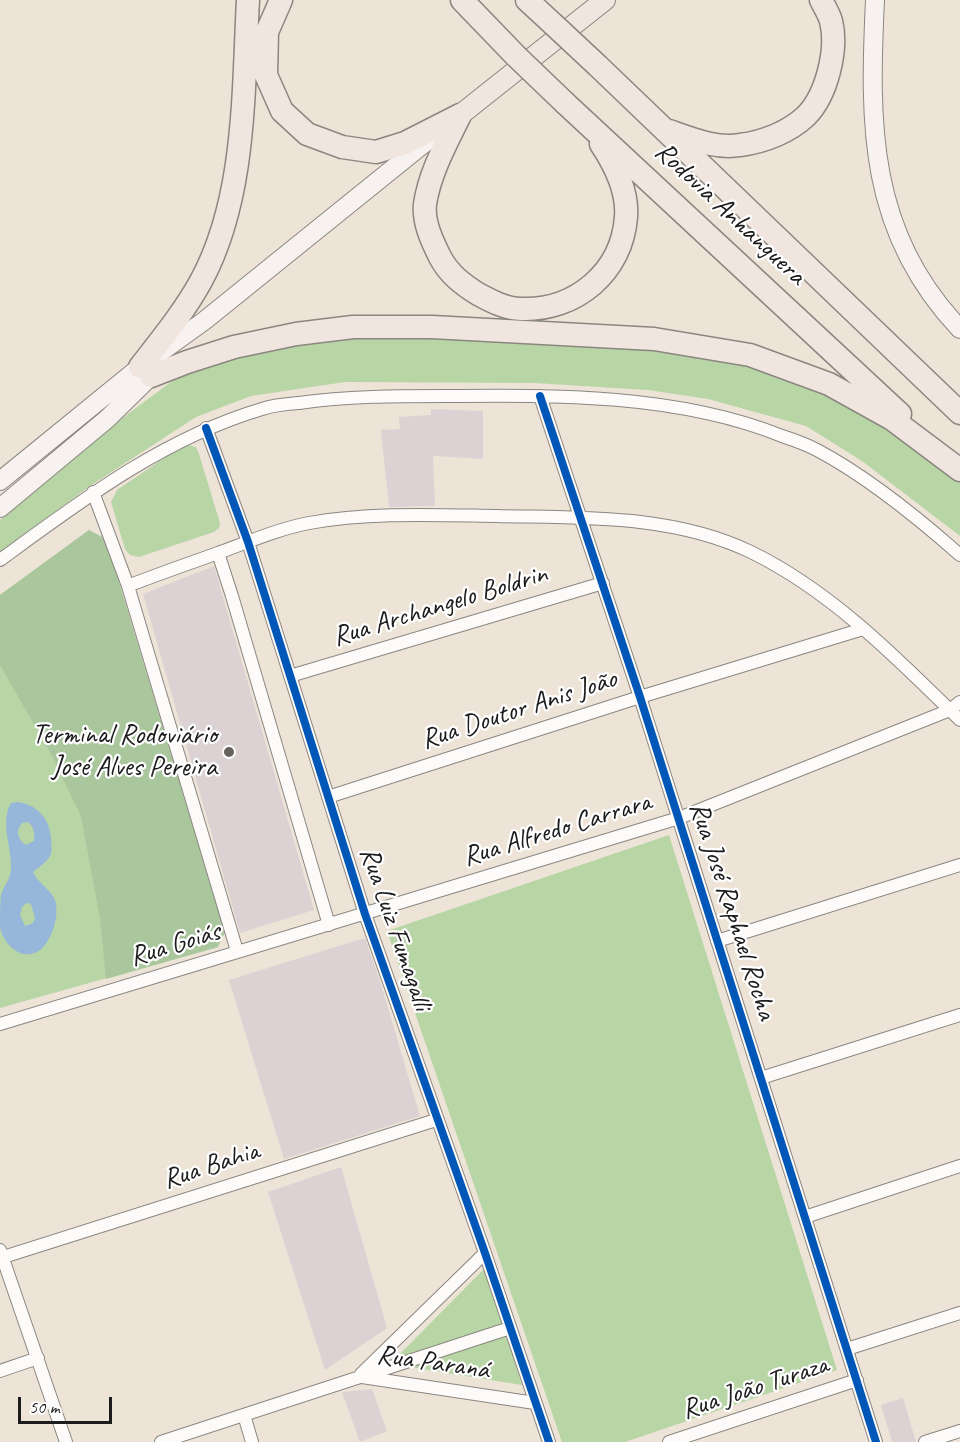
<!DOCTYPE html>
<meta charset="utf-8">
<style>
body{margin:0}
#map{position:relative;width:960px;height:1442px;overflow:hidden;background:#ede4d7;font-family:Caveat,sans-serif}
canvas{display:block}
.scale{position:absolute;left:18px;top:1397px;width:94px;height:27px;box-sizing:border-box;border:3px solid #1c1c1c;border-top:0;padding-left:8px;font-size:18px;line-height:21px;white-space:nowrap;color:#1c1c1c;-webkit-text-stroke:4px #fff;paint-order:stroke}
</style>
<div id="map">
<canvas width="960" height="1442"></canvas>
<div class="scale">50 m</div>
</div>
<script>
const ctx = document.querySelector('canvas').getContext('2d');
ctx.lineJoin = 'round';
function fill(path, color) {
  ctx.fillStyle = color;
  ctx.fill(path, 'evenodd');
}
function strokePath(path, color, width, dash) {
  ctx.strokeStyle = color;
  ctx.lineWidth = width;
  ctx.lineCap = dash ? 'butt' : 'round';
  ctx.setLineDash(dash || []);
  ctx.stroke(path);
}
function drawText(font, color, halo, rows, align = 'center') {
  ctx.font = font + ' Caveat,sans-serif';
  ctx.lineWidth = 4.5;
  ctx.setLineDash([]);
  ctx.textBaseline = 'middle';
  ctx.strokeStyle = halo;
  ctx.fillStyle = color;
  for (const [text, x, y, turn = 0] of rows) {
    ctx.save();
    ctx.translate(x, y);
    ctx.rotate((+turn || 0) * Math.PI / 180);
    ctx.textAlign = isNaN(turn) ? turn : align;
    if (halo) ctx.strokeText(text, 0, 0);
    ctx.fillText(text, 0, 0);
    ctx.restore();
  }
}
fill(new Path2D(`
 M401,332L589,342L751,362L827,388L960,475V536L862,461L806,426L708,399L648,390L534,383L345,382L251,396L196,417L90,486L0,552V520L125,416L171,382L209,361L295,341Z
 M185,444L196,447L198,451L220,523L219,528L214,532L139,557L130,555L125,549L111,502L117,490Z
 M89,530L218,947L0,1008V595Z
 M669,835L837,1370L625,1442H562L387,931Z
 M485,1268L522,1385L390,1364Z`), '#b8d5a6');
fill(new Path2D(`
 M89,530L106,539L225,932L218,947L106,979L100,918L81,816L50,752L0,665V595Z`), '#a9c69d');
fill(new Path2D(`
 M18,802C37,805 49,818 51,837C51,843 53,850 50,856C46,863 39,867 33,872C38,883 50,889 55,900C60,914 52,941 40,950C22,963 3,944 0,927C0,918 0,903 1,895C5,883 12,878 11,865C11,844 0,823 11,803ZM28,822C34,827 35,833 34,841L26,845C18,840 15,830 22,823ZM26,903L31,904L35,918L33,923L25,926L20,915L22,907Z`), '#96b6da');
fill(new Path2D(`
 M431,409L483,411V459L433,456L435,506L389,507L381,430L400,429L399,417L431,415Z
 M214,566L314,910L240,933L143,594Z
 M365,938L380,981L420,1116L284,1159L229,980Z
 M341,1167L387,1328L325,1370L268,1192Z
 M372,1389L387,1431L360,1442L342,1392Z
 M903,1398L916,1442H892L881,1405Z`), '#dcd2d4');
const street = new Path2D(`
 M540,396L640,697L876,1442
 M206,428L248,542L365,914L485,1253L549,1442
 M93,492L128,586L237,951
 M218,553L232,596L329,925
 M0,560C82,500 164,438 262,409C274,405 287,404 299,403C347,396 397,396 446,396C556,395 678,394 782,436C794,440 806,444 817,450C868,477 917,517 960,555
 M128,586C158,574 188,564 218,553C248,542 278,529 309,523C368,512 436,515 496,516C581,518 672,514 751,552C831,591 897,658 960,720
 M290,676L603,583
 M328,797L640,697L863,629
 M717,941L960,865
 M0,1024L679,818L950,710L960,702
 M761,1078L960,1015
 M805,1217L960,1166
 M0,1250L66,1442
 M0,1258L436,1120
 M847,1349L960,1313
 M0,1371L38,1358
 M361,1374L485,1253
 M362,1377L535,1403
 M244,1415L252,1442
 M161,1442L510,1328
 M669,1442L857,1380
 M925,1442L960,1431`);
const secondary = new Path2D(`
 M875,0C869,125 868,232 960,329
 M0,481L140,367L204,321L437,133
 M0,508L107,419L159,368`);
const primary = new Path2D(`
 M460,115L605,0`);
const highway = new Path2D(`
 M281,0L267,32L266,75L282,111L307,134L342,147L376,152L405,143L460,115
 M462,0L516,56
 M527,0L553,24
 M598,66L960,413
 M565,103L900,414
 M460,115C446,144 430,172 425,204C423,222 432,241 440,257C449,274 462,284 478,294C491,301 506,309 521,309C576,311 622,272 626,217C628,192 615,165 601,144
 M669,131C692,139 716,149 740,145C764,142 789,132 806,116C827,95 838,49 831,21C829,14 824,6 821,0
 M140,367C161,340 184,312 201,281C246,198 243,93 248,0
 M151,376L187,362L234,347L296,334L353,327H432L654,339L750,355L829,384L892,419L960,470`);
strokePath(street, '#8b8680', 14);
strokePath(secondary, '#8b8680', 20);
strokePath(primary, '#8b8680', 22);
strokePath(highway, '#8b8680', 25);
strokePath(street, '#fcfbf9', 12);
strokePath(secondary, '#f7f2ef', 18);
strokePath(primary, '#f0e6df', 20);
strokePath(highway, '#f0e6df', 22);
const highwayBridge = new Path2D(`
 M553,24L598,66
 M516,56L565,103`);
strokePath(highwayBridge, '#8b8680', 25, []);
strokePath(highwayBridge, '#f0e6df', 22);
strokePath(new Path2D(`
 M540,396L640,697L876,1442
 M206,428L248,542L365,914L485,1253L549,1442`), '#0057b8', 8);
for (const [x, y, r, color] of [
 [229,752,6,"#65625d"]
]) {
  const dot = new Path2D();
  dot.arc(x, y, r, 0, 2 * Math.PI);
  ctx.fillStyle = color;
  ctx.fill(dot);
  strokePath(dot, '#fff', 2);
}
drawText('28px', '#1c1c1c', '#fff', [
 ["Rodovia Anhanguera",730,214,43],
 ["Rua Archangelo Boldrin",440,606,-17],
 ["Rua Doutor Anis João",519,710,-18],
 ["Rua Alfredo Carrara",557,830,-17],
 ["Rua José Raphael Rocha",732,911,72],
 ["Rua Luiz Fumagalli",395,929,71],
 ["Rua Goiás",175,945,-17],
 ["Rua Bahia",211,1166,-18],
 ["Rua Paraná",433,1363,8],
 ["Rua João Turaza",755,1388,-18]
]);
drawText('28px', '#1c1c1c', '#fff', [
 ["Terminal Rodoviário",217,736],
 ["José Alves Pereira",217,768]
], 'right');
</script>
